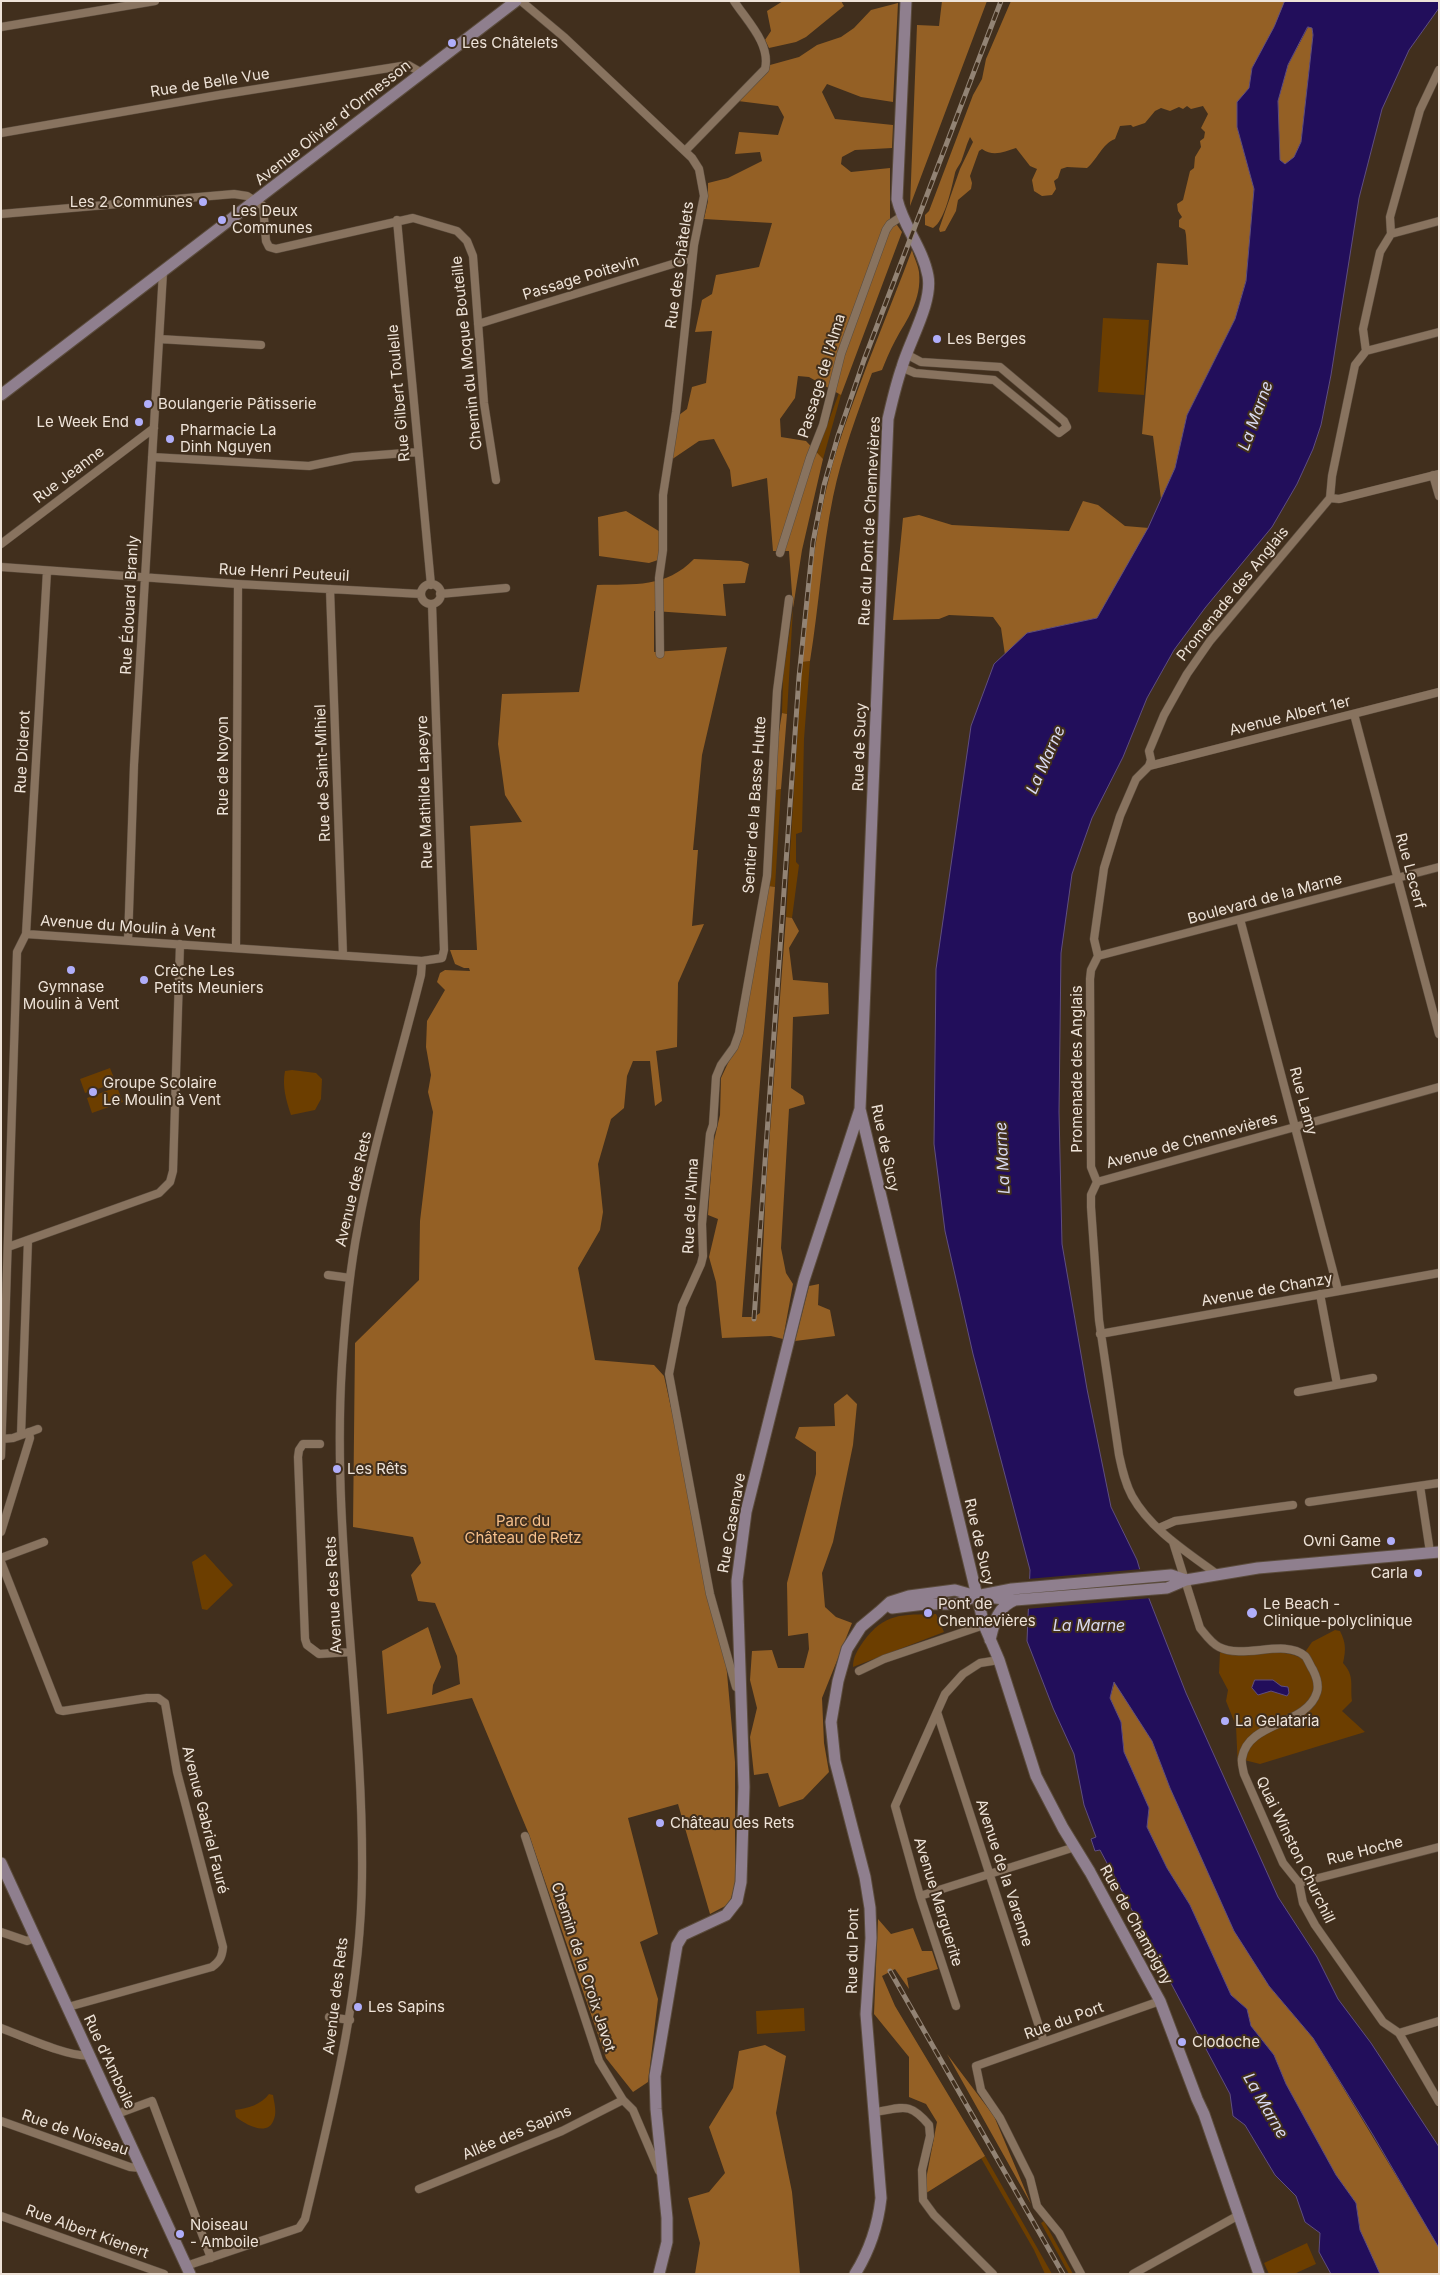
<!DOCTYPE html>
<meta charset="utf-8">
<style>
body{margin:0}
#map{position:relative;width:1440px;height:2275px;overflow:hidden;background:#412f1d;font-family:Inter,sans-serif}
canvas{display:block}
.frame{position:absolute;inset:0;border:2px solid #eee3d8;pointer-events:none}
</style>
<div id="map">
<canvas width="1440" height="2275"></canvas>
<div class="frame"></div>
</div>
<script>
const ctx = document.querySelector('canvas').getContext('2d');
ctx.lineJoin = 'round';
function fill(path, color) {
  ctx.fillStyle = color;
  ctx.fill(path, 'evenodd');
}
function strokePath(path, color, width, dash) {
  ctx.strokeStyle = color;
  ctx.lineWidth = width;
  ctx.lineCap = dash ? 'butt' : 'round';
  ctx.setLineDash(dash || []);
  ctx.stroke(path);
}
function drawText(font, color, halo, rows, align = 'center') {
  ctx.font = font + ' Inter,sans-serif';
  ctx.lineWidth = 4;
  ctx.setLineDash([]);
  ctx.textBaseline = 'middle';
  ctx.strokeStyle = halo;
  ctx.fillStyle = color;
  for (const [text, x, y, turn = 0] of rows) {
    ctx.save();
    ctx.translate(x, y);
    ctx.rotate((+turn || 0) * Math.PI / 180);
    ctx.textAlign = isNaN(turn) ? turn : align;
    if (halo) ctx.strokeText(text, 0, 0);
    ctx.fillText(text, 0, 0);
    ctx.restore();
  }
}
fill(new Path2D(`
 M1103,318L1149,320L1144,395L1098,392Z
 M839,393L841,395L823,459L817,453Z
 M793,608L787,714L782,713L783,677Z
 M810,661L804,739L802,832L796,834V862L799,865L792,918L786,917L802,662Z
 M781,789L775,887L769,886L776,790Z
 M110,1068L116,1083L85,1093L80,1079Z
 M292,1070L316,1073L322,1079L321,1099L315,1110L291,1115C286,1100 282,1086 285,1071Z
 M117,1087L123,1102L92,1113L87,1098Z
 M205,1554L233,1585L207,1610L202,1609L192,1562Z
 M936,1614L944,1632L853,1667C853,1657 857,1651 863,1642C885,1612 902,1615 936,1614Z
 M1335,1630L1340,1631C1346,1643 1346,1650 1343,1663C1355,1676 1350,1686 1352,1701L1342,1711L1365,1732L1260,1764L1240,1759L1238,1769L1236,1726L1226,1701L1228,1690L1219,1673L1220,1652C1247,1659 1276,1645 1301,1658L1312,1642Z
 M804,2008L805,2031L757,2034L756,2011Z
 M269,2094L273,2095C274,2102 277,2112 274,2119C268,2138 245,2124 236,2117L235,2110C248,2108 261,2105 269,2094Z
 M985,2156L1052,2274H1045L1034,2250L981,2158Z
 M1044,2221L1073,2274H1069L1041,2223Z
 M1307,2243L1316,2264L1294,2274H1269L1264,2263Z`), '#6c3e00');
fill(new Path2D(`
 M783,1H841L844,6L806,37L796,42L769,48L765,40L771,31L767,11Z
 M942,1H987L910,206L917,25L939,26Z
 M1011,1H1285L1273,31L1252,68L1249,88L1237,103V127L1254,189L1246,280L1235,319L1187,415L1175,468L1161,499L1153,436L1142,434L1157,263L1188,265L1186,235L1185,230L1179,227V220L1182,217L1178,211L1177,204L1183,200L1190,171L1194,168L1195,157L1201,147L1200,141L1204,138L1205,132L1201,128L1208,114L1203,106L1191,109L1187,106L1183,109L1179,107L1170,111L1161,108L1155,111L1145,123L1133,127L1131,125L1120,126L1115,139C1102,144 1097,160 1087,168L1067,167L1061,169L1058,178L1054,181L1056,189L1052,195L1042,196L1034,191L1032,180L1037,169L1030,166L1016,148C1004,152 993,157 982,149L979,151L970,176L972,183L971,189L958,200L956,211L945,231L940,232L939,229L960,169L973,142L970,137C966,146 965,151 962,159C961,164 956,168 955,173C952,186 945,221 933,228L925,225V215L929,211L973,95L982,79L986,59Z
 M898,3L893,102L861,97L827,84L822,92L835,119L893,125L892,148L855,150L842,157L841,164L851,172L890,168V219L891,224L897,225L902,232L841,395L809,377L798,376L795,398L780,419L781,437L806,441L823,459L802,550L793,608L789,551H773L767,478L732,487L730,470L714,439L699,441L671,460L679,415L687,409L692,387L706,383L712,331L695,332L702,300L712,294L716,275L759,267L772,223L704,219L708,201V183L728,178L762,161L760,152L735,154L739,132L778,135L784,117L778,106L738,101L767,73L770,65L799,57L817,45L841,37L854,28L871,10Z
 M1308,27L1312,28L1313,35L1301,142L1294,157L1286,165L1280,160L1278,101L1288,65Z
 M912,250C914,257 918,265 919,272C922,300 907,319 895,341C890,350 886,360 882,370L872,373C857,414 842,454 833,497C822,551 819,606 810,661L802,662C809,586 817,507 842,434C863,372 889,311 912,250Z
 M1083,501L1098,505L1125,526L1149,528L1097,618L1027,633L1005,655L1001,628L993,617L949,615L939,619L893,620L903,518L919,515L952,525L1069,531Z
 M626,511L662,533L661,559L649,563L599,556L598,517Z
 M694,559L741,561L749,564L745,583L723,584L726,616L654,611V652L727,647L702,755L693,850H698L692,926L704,924L678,983L677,1047L656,1051L662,1101L655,1106L650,1061H633L627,1076L624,1108L611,1119L598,1164L603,1212L600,1230L578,1268L595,1360L654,1365L664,1376L725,1651L735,1762V1886L729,1904L710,1914L678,1804L628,1818L658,1934L640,1942L658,1999L648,2082L633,2092L606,2058L528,1832L472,1698L387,1714L382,1651L428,1627L441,1667L433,1685L432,1695L460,1684L457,1656L435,1603L418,1601L411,1575L421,1563L413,1537L353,1527L355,1343L419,1280L420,1221L433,1112L428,1092L431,1075L426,1047L427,1021L445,990L437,982L440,973L445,970L470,971L469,968H464L455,964L450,950H477L470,826L522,822L505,795L498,744L502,694L579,692L597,585C634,584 666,588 694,559Z
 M782,713L787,714L781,789L776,790L775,757Z
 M769,886L775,887L742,1317H754L760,1313L766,1186L786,917L792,918L799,931L789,948L793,980L828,983L829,1014L793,1017L791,1088L803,1096L805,1104L789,1109L781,1248L786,1273L793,1284L783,1339L771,1336L722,1338L716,1282L709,1257L718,1219L708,1215L713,1145L720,1115L721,1078L743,1031L760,925Z
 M819,1284L818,1305L830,1310L835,1336L795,1341L809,1286Z
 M847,1394L857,1404L853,1445L833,1542L822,1573L825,1607L836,1617L852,1623L822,1698L824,1743L829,1772L803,1799L779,1807L768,1773L754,1775L750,1737L757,1708L750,1680L752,1651L772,1650L778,1668H804L809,1649L808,1633L788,1636L787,1583L816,1474V1452L795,1438L799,1427L835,1426L834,1404Z
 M1115,1681L1152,1741L1170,1788L1269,1986L1313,2038L1435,2240L1439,2248V2274H1380L1360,2230L1356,2203L1336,2175L1286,2084L1274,2055L1251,2026L1247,2009L1231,1995L1190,1905L1167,1868L1147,1827L1149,1808L1124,1752L1121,1722L1110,1698Z
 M878,1919L891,1934L913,1928L922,1951H932L938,1969L907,1978L909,1989L895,1969L882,1976L895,2006L985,2156L923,2195L937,2122L926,2104L909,2097V2057L874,2014Z
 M765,2045L786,2056L776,2113L792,2192L800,2274H695L700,2243L688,2198L709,2192L725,2173L709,2127L733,2088L739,2051Z
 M947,2054L994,2116L1031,2204Z`), '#946025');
const water = new Path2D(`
 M1285,1H1439V8L1409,50L1382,109L1359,198L1331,375L1321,425L1313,449L1297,484L1272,527L1205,608L1174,650L1147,698L1123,757L1092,818L1072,874L1061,953L1059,1112L1062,1244L1087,1389L1111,1507L1137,1560L1146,1591L1186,1693L1278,1897L1317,1957L1338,1999L1371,2043L1439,2147V2248L1373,2135L1313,2038L1269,1986L1234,1931L1170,1788L1152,1741L1114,1682L1110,1698L1121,1722L1124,1752L1149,1808L1147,1827L1167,1868L1190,1905L1231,1995L1247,2009L1251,2026L1274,2055L1286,2084L1336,2175L1356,2203L1360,2230L1380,2274H1331L1319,2252L1320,2233L1305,2222L1296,2196L1275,2175L1245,2125L1233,2116L1230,2094L1100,1850L1095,1851L1091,1839L1096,1837L1084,1805L1074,1754L1053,1708L1027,1641L1030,1570L973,1354L945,1231L934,1144L936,969L971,726L994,664L1027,633L1097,618L1148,528L1175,468L1187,415L1235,319L1246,281L1254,189L1237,127V102L1249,88L1252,68L1274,27ZM1308,27L1312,28L1313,35L1301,142L1294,157L1285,164L1280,160L1278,101L1288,65Z
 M1255,1680H1273L1281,1686L1288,1687L1289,1693L1287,1696L1271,1691L1258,1695L1252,1688Z`);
fill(water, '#220e5b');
strokePath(water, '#5f4e80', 1);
fill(new Path2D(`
 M1142,1569L1152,1598L1026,1609L1027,1579Z`), '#412f1d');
const street = new Path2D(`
 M521,1L564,37L692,158L699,169L704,196L694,245L676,412L663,495V550L659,578L660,654
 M1,27L155,1
 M1,133L219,95L408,65L422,73
 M685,151L765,69C771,44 747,21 734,1
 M1,214L234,194L247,196L263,206L266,241L269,247L276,249L413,218L457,231L467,241L473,256L484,403L496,480
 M397,220L431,585
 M1391,234L1439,221
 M478,324L692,258
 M159,339L261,345
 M1366,351L1439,332
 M901,367L915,373L994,380L1059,433L1067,427L1064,421L1000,367L921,362L906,354
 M152,457L309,466L353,457L418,452
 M1433,475L1439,496
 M1330,498L1339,499L1439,474
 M1,544L154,428
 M780,553L810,458L823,425L841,354L886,230L890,224L902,216
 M1,567L238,584L421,594
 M421 594a10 10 0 1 1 20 0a10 10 0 1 1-20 0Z
 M330,589L343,955
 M440,594L506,588
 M1354,714L1439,1034
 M1149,766L1439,692
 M1240,919L1338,1290
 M26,934L422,961L442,958L444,950L432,604
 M128,941L134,765L163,272
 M236,947L238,584
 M1098,956L1439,867
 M1097,1182L1439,1087
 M8,1247L159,1193L170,1182L173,1171L180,944
 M328,1275L350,1278
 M1320,1294L1337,1384
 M1100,1334L1439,1273
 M1298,1392L1373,1378
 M21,1435L28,1240
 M2,1439L13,1438L38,1429
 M320,1444H303L299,1450L298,1457L305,1639L307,1645L319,1654L351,1652
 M1,1456L17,952L26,934L47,571
 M1420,1486L1430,1552
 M1309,1502L1439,1483
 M1159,1528L1175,1521L1293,1505
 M1,1532L30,1438L29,1432
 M1173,1542L1200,1628C1205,1634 1211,1643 1219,1647C1244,1660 1284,1638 1305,1656C1308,1659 1310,1666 1313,1670C1316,1676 1319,1685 1317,1692C1307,1726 1248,1721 1242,1758C1241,1763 1243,1769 1244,1774L1283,1863L1299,1883L1303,1903L1315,1925L1383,2022L1399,2033L1439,2102
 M1,1558L44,1542
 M1,1562L59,1710L63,1711L147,1698H158L165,1703L177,1772L223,1947C222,1957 220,1961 212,1967L68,2007
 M1218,1575C1187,1552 1151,1530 1132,1496C1125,1483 1122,1469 1119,1455L1099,1320L1091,1207V1195L1097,1182L1091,1167L1090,979L1091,970L1098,956L1094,939L1104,868L1120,816L1136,779L1149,766L1151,760L1149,751L1164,715L1187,674L1210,641L1330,498L1332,476L1355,365L1366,351L1363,329L1380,252L1391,234L1390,217L1420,110L1439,70
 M859,1671L884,1659L984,1625
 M739,1689L736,1687L710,1594L669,1374L682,1306L701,1264L703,1256L702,1224L710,1134L713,1125L716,1077L721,1065L734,1047L739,1033L767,876L777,691L789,599
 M937,1712L1044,2042
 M525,1836L599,2061L623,2100L633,2110L659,2171
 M1299,1883L1439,1847
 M920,1896L1075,1847
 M1,1932L27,1941L35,1938
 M956,2006L920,1896L895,1806L945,1694L963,1674L980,1663L999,1660
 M329,2017L350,2020
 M1,2028C20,2035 72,2059 90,2055
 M1399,2033L1439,2021
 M875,2112C903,2108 909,2101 929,2125L930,2136L922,2170L923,2200L934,2215L993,2274
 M117,2114L152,2101L211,2258
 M1,2121L130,2167L141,2168
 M419,2189L562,2131L623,2100
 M1,2216L164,2274
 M186,2266L299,2228L305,2219C332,2106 361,1994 362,1877C364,1706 331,1536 342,1365C345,1319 349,1273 358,1227C374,1142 400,1059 421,975L422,961
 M1081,2274L1059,2233L1037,2206L1030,2178L1000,2118L981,2090L976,2066L1160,2001
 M1133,2274L1239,2215`);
const secondary = new Path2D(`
 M906,1L897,199C903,226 923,248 928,276C933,302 909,342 902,367C896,384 892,402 888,419L860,1109L984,1625L999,1660L1036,1776L1063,1828L1090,1872L1160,2001L1197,2099L1204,2114L1259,2274
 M1,395L516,1
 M892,1608L925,1604H957L976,1596L1012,1589L1171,1575L1186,1580
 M990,1640C994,1623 997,1607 1015,1600
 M1,1863L190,2274
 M659,2274L667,2242V2218L656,2109L655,2076L677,1945L683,1935L726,1915L737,1901L741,1882L744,1787L737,1581L746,1512L804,1280L860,1109
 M855,2274C870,2250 878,2225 881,2198L866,2014L871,1938L870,1908L865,1877L835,1761L831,1722L838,1681L847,1649L861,1627L879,1612L890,1602L909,1596L955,1590L976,1596L1015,1600L1167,1588L1186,1580L1258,1568L1439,1552`);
strokePath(street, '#5b4c3d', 9);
strokePath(secondary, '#5b4c3d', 13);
strokePath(street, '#88735f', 8);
strokePath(secondary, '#8f7f8e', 11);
const rail = new Path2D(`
 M754,1319L799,677L813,542L824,485L838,436L864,360L1001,1
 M890,1971L1063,2274`);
strokePath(rail, '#928374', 5);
strokePath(rail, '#412f1d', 3, [9]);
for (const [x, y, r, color] of [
 [452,43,5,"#b0aefa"],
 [203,202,5,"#b0aefa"],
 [222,220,5,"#b0aefa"],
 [937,339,5,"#b0aefa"],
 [148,404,5,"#b0aefa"],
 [139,422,5,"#b0aefa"],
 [170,439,5,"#b0aefa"],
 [71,970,5,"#b0aefa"],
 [144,980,5,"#b0aefa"],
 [93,1092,5,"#b0aefa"],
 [337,1469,5,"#b0aefa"],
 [1391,1541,5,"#b0aefa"],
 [1418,1573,5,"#b0aefa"],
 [928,1613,5,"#b0aefa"],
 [1252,1613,6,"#b0aefa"],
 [1225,1721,5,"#b0aefa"],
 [660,1823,5,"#b0aefa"],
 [358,2007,5,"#b0aefa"],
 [1182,2042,5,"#b0aefa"],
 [180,2234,5,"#b0aefa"]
]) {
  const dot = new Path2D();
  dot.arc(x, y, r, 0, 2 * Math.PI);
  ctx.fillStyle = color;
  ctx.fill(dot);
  strokePath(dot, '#412f1d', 2);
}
drawText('15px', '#eee3d8', '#412f1d', [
 ["Les Châtelets",462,43],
 ["Les 2 Communes",193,202,"right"],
 ["Les Deux",232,211],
 ["Communes",232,228],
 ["Les Berges",947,339],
 ["Boulangerie Pâtisserie",158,404],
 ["Le Week End",129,422,"right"],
 ["Pharmacie La",180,430],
 ["Dinh Nguyen",180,447],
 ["Crèche Les",154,971],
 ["Petits Meuniers",154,988],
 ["Gymnase",71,987,"center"],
 ["Moulin à Vent",71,1004,"center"],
 ["Groupe Scolaire",103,1083],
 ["Le Moulin à Vent",103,1100],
 ["Les Rêts",347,1469],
 ["Ovni Game",1381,1541,"right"],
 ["Carla",1408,1573,"right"],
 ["Pont de",938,1604],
 ["Chennevières",938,1621],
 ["Le Beach -",1263,1604],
 ["Clinique-polyclinique",1263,1621],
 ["La Gelataria",1235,1721],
 ["Château des Rets",670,1823],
 ["Les Sapins",368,2007],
 ["Clodoche",1192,2042],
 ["Noiseau",190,2225],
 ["- Amboile",190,2242]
], 'left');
drawText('15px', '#eee3d8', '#412f1d', [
 ["Rue de Belle Vue",210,83,-9],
 ["Avenue Olivier d'Ormesson",333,123,-38],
 ["Rue des Châtelets",680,265,-82],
 ["Passage Poitevin",581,278,-17],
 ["Chemin du Moque Bouteille",467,353,-96],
 ["Passage de l'Alma",822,376,-73],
 ["Rue Gilbert Toulelle",399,393,-95],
 ["Rue Jeanne",69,475,-37],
 ["Rue du Pont de Chennevières",870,521,-87],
 ["Rue Henri Peuteuil",284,573,3],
 ["Promenade des Anglais",1233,594,-51],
 ["Rue Édouard Branly",130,605,-87],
 ["Avenue Albert 1er",1290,716,-14],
 ["Rue de Sucy",860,747,-88],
 ["Rue Diderot",23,752,-87],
 ["Rue de Noyon",223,766,-90],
 ["Rue de Saint-Mihiel",323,773,-92],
 ["Rue Mathilde Lapeyre",425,792,-92],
 ["Sentier de la Basse Hutte",755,805,-86],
 ["Rue Lecerf",1410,871,75],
 ["Boulevard de la Marne",1265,899,-15],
 ["Avenue du Moulin à Vent",128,927,4],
 ["Promenade des Anglais",1077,1069,-90],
 ["Rue Lamy",1303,1101,75],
 ["Avenue de Chennevières",1192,1141,-15],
 ["Rue de Sucy",885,1148,78],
 ["Avenue des Rets",354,1189,-77],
 ["Rue de l'Alma",691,1206,-87],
 ["Avenue de Chanzy",1267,1290,-10],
 ["Rue Casenave",732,1523,-80],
 ["Rue de Sucy",979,1542,77],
 ["Avenue des Rets",334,1595,-93],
 ["Avenue Gabriel Fauré",205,1820,76],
 ["Quai Winston Churchill",1295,1850,64],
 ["Rue Hoche",1365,1851,-14],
 ["Avenue de la Varenne",1004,1873,72],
 ["Avenue Marguerite",938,1902,73],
 ["Rue de Champigny",1136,1925,61],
 ["Rue du Pont",853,1951,-89],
 ["Chemin de la Croix Javot",583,1967,72],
 ["Avenue des Rets",336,1996,-83],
 ["Rue du Port",1064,2021,-20],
 ["Rue d'Amboile",109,2062,65],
 ["Rue de Noiseau",75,2133,19],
 ["Allée des Sapins",517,2133,-23],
 ["Rue Albert Kienert",87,2232,20]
]);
drawText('15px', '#f7c08b', '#412f1d', [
 ["Parc du",523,1521],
 ["Château de Retz",523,1538]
]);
drawText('italic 16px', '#d9daf0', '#412f1d', [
 ["La Marne",1256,416,-70],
 ["La Marne",1046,760,-66],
 ["La Marne",1003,1158,-93],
 ["La Marne",1089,1626],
 ["La Marne",1265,2106,60]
]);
</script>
